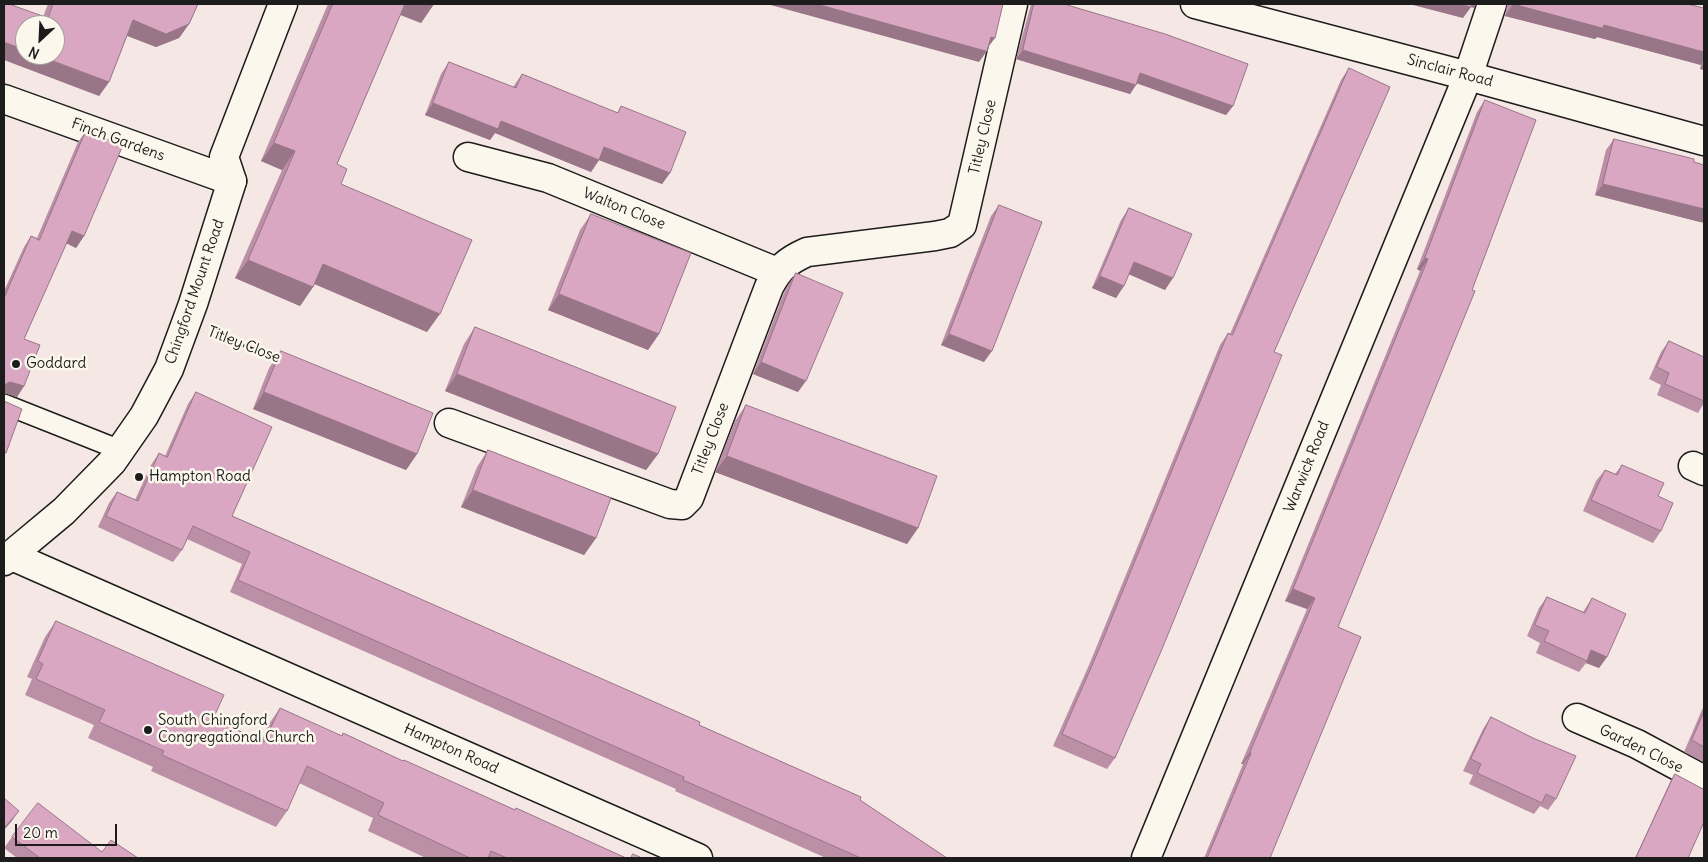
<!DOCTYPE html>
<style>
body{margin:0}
#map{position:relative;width:1708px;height:862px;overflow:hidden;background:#f4e7e4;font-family:Delius,sans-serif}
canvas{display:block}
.frame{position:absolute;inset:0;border:5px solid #1c1c1c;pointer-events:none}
.north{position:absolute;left:15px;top:15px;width:50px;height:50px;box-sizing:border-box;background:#fbf7ec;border:1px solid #a29f99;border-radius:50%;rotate:205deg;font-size:14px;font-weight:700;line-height:20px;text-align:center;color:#1c1c1c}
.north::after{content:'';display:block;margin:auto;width:18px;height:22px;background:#1c1c1c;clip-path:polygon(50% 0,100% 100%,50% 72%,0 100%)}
.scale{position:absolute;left:15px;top:824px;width:102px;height:22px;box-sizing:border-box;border:2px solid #1c1c1c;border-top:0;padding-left:6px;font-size:15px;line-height:18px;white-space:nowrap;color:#1c1c1c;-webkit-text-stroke:4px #fbf7ec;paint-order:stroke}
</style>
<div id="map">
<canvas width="1708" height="862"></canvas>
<div class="frame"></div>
<div class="north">N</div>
<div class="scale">20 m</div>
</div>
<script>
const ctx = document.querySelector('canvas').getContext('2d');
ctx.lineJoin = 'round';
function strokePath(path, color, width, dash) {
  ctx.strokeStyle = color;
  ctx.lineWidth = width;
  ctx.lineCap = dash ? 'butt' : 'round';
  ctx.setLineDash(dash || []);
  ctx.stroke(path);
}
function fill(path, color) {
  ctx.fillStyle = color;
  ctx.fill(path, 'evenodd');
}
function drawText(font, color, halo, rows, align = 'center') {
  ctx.font = font + ' Delius,sans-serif';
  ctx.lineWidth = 5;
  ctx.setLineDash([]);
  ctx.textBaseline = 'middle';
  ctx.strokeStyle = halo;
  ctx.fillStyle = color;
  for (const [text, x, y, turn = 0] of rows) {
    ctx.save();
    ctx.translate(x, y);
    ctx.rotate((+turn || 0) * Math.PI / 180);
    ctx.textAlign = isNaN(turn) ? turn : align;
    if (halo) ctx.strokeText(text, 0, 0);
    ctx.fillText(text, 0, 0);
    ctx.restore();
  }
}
const service = new Path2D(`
 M4,404L120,450`);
const minor = new Path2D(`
 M1195,4L1468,76L1704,141
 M4,99L232,181
 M468,157L548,178L777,272
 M449,423L670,504L682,505L689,498L769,287C779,268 787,261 807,252L935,236L950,233L962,225L1013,4
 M1693,466L1704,471
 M12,556L698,858
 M1577,718L1637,744L1704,780
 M1146,858L1468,76L1492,4`);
const primary = new Path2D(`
 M4,561L64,511L112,462L144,416L169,369L193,304L232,181L224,157L283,4`);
strokePath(service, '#1c1c1c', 22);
strokePath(minor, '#1c1c1c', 31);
strokePath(primary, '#1c1c1c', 31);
strokePath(new Path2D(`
 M216,335L280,359`), '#1c1c1c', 3, [5, 4]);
strokePath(service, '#fbf7ec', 19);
strokePath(minor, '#fbf7ec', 28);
strokePath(primary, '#fbf7ec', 28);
fill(new Path2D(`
 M48,4H198L189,24L179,38L156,47L127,36L109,82L99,96L43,17Z
 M328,4H434L421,23L400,15L337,164L341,184L427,332L314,284L313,287L300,306L235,278L282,170L261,161Z
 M1031,4H1064L1233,106L1226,115L1137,83L1130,94L1016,59Z
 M1507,4H1687L1704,8V70L1700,69L1701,65L1597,37L1595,39L1505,16Z
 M449,62L513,87L522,74L617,113L621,106L670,173L662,184L599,160L591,172L495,133L490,140L425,115L441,74Z
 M1349,68L1274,352L1115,758L1107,769L1053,746L1089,665L1220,345L1228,333L1230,334L1341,80Z
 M1485,100L1338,627L1270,858H1204L1243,764H1241L1307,609L1285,601L1420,271L1417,269L1477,112Z
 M86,131L84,236L76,248L66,243L24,339V386L17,397L4,393V291L24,247L31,236L37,238L78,142Z
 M1614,139L1694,162L1700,222L1595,195L1606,150Z
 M999,205L984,362L941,345L991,216Z
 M1129,208L1165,290L1129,274L1116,298L1092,288L1121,220Z
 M591,214L659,334L648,350L548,310L580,230Z
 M796,273L798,392L753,374L783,295L788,285Z
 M475,327L658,454L646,470L445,391L464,344Z
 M1669,341L1704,357V403L1698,413L1657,395L1661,385L1649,379L1661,352Z
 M281,351L417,454L406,470L253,409L269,368Z
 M196,392L232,516L699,725L860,800L947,858H826L675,791L676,789L230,592L242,564L187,539L182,550L173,562L98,527L109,503L117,492L135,500L151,465L159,453L165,456L188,404Z
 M746,405L918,528L907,544L715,472L735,421Z
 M488,450L596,538L584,555L461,507L477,467Z
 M1622,465L1658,496L1661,531L1653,543L1583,511L1596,481L1605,470L1615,474Z
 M1547,597L1583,612L1592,598L1607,657L1599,668L1586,663L1579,672L1536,653L1540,643L1527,636L1539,608Z
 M56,621L213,719L261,741L269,724L280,708L341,736L343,733L403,761L626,858H426L368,831L373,818L299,783L287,811L276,827L151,771L153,767L88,738L94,725L25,695L32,679L27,677L45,637Z
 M1704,705V762L1684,752Z
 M1491,717L1556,799L1548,810L1540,806L1534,814L1469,784L1473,775L1463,771L1483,729Z
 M1675,774L1701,788L1688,858H1635L1671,780Z
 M12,837L138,858H17L4,848Z`), '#bb90a7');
fill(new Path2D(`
 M402,4H434L421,23L396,13Z
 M767,4H817L987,51L979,62Z
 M1409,4H1477L1474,8L1471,7L1463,18Z
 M1513,4L1604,25L1704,52V60L1701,65L1597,37L1595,39L1505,16Z
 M133,20L189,24L179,38L156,47L123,34Z
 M991,37L995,38L986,50Z
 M4,42L25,50V55H37L109,82L99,96L4,60Z
 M1023,50L1136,85L1130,94L1016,59Z
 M1704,62V70L1700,69Z
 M1140,73L1233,106L1226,115L1133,82Z
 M433,103L501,121L599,160L591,172L495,133L490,140L425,115Z
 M274,143L295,151L282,170L261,161Z
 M604,147L670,173L662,184L596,159Z
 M1603,184L1704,209V223L1595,195Z
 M72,231L84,236L76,248L64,242Z
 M1425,258L1428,259L1420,271L1417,269Z
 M248,260L313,287L300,306L235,278Z
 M1134,262L1173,278L1165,290L1126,273Z
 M323,264L440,314L427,332L310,282Z
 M1100,276L1124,286L1116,298L1092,288Z
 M559,294L659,334L648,350L548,310Z
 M949,334L992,351L984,362L941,345Z
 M761,362L806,381L798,392L753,374Z
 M457,374L658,454L646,470L445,391Z
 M10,382L24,386L17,397L4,393V385Z
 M264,392L417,454L406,470L253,409Z
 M727,456L918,528L907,544L715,472Z
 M473,490L596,538L584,555L461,507Z
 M1293,589L1315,598L1307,609L1285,601Z
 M1591,650L1607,657L1599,668L1586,663Z
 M1250,752L1251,753L1243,764H1241Z
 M19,811L11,822L4,830V828Z`), '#997588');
const building = new Path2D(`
 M4,4H9L48,18L53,4H198L189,24L166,34L133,20L109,82L37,55H55V25H25V50L4,42Z
 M333,4H405L337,164L347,169L341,184L472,240L440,314L323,264L313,287L248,260L295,151L274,143Z
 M817,4H1003L995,38L991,37L987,51Z
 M1034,4H1064L1165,34L1248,64L1233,106L1140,73L1136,85L1023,50Z
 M1460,4H1472L1471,7Z
 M1513,4H1687L1704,8V52L1604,25L1603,28Z
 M449,62L516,88L522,74L618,113L621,106L686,132L670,173L604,147L599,160L501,121L498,129L433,103Z
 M1349,68L1390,87L1274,352L1282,355L1162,649L1115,758L1062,734L1097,654L1228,333L1232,335Z
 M1485,100L1536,120L1472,290L1475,291L1338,627L1361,637L1270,858H1207L1251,753L1250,752L1315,598L1293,589L1428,259L1425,258Z
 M86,131L123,145L84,236L72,231L24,339L40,345L24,386L10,382L4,385V298L31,236L39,240Z
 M1614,139L1694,159V162L1704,165V209L1603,184Z
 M999,205L1042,222L992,351L949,334Z
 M1129,208L1192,234L1173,278L1134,262L1124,286L1100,276Z
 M591,214L691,253L659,334L559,294Z
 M796,273L843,293L806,381L761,362L791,284Z
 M475,327L676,407L658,454L457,374Z
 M1669,341L1704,357V401L1665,384L1669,373L1657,367Z
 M281,351L433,413L417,454L264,392Z
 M196,392L272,427L232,516L700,722L699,725L861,797L860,800L947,858H861L683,780L684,777L238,580L250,552L193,526L182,550L106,516L117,492L138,501L159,453L167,457Z
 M4,401L22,409L6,453H4Z
 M746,405L937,476L918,528L727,456Z
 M488,450L611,498L596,538L473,490Z
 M1622,465L1664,483L1658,496L1673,503L1661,531L1591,500L1605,470L1617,475Z
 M1547,597L1585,613L1592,598L1626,614L1607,657L1591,650L1587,661L1544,641L1549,631L1535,625Z
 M56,621L224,695L213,719L264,742L280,708L342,736L343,733L403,761L404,760L515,810L516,808L626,858H507L491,851L488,858H470L378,815L384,803L307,766L287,811L162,755L164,751L99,722L105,710L36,679L43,664L38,661Z
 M1704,712V747L1692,740Z
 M1491,717L1533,738L1576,756L1556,799L1546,794L1542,803L1477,773L1481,764L1471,759Z
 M1675,774L1701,788L1704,789V822L1688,858H1636Z
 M4,798L19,811L4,828Z
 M38,803L102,852L111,840L138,858H40L12,837Z
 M633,854L642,858H631Z`);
fill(building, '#daa7c2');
strokePath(building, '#997588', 1);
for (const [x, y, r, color] of [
 [16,364,5,"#1c1c1c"],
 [139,477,5,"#1c1c1c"],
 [148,730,5,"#1c1c1c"]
]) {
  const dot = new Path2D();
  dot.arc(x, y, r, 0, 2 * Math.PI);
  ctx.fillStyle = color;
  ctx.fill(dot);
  strokePath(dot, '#fbf7ec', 2);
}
drawText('15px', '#1c1c1c', '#fbf7ec', [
 ["Sinclair Road",1450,71,15],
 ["Titley Close",983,137,-77],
 ["Finch Gardens",118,140,20],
 ["Walton Close",624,209,22],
 ["Chingford Mount Road",195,292,-71],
 ["Titley Close",244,345,21],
 ["Titley Close",711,439,-69],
 ["Warwick Road",1307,467,-68],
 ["Hampton Road",451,749,24],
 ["Garden Close",1641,749,26]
]);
drawText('15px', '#1c1c1c', '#fbf7ec', [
 ["Goddard",26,364],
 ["Hampton Road",149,477],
 ["South Chingford",158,721],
 ["Congregational Church",158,738]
], 'left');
</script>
